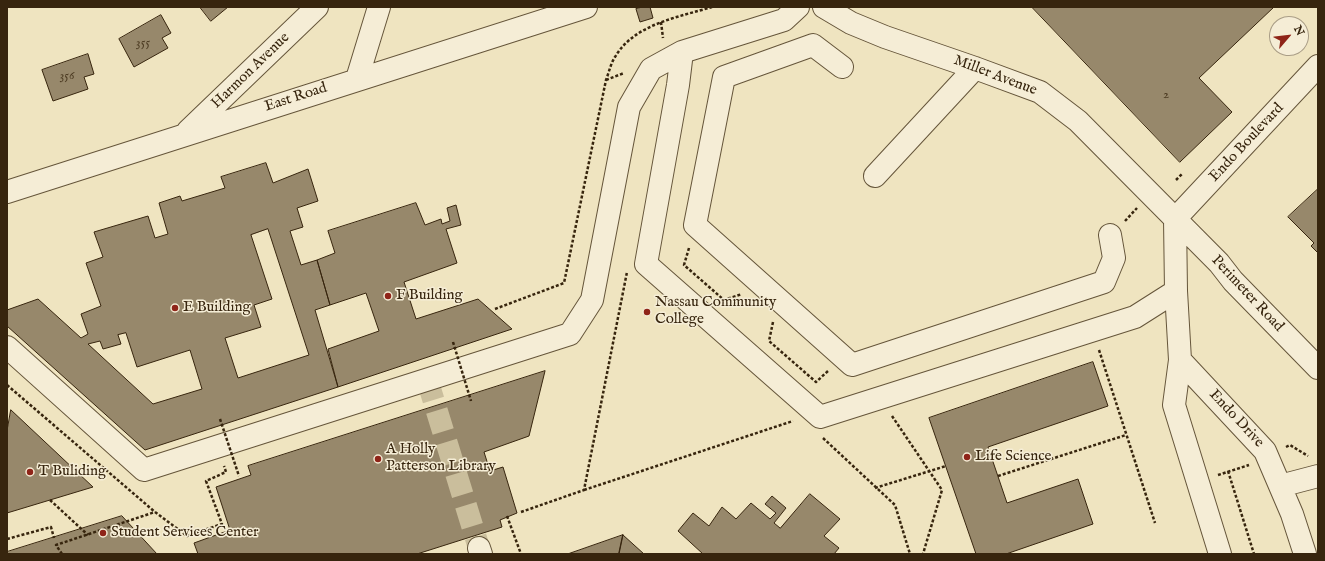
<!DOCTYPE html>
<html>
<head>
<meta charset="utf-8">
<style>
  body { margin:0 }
  #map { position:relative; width:1325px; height:561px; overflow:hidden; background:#efe4c0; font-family:"IM FELL English",serif }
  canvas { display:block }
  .frame { position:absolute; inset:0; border:8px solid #37250e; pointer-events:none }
  .north { position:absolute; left:1269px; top:16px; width:40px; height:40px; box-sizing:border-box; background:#f5edd6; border:1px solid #a99d86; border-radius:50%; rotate:62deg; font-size:11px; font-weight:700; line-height:16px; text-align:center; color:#37250e }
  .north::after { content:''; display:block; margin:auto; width:14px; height:18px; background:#8f2418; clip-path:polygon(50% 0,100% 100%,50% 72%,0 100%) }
</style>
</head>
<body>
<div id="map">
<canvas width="1325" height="561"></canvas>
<div class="frame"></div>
<div class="north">N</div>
</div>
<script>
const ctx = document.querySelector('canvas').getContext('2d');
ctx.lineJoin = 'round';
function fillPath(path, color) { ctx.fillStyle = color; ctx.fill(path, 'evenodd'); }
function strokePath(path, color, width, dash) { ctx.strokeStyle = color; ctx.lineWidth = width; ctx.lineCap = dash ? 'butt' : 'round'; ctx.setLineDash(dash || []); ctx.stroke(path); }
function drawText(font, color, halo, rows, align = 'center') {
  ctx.font = font + ' "IM FELL English",serif'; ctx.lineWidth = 3; ctx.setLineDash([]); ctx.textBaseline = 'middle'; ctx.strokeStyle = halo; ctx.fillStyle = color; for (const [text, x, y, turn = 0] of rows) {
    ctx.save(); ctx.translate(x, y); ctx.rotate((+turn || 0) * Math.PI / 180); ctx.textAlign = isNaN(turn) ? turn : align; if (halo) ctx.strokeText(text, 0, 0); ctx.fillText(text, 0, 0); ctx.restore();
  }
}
const building = new Path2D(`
  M200,7H228L211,21Z
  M643,7H650L653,18L640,22L636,9Z
  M1032,7H1274L1199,78L1232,112L1180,162Z
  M161,15L171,33L162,38L168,48L134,67L119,39Z
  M88,54L94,74L84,77L88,89L53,101L42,70Z
  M266,163L273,183L308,169L318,201L297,208L303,227L290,231L301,265L317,260L330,305L315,310L338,387L145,450L7,326V310L38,299L81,338L88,334L81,314L101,306L86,263L103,257L94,232L148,216L155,238L168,234L159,203L180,196L182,201L225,188L221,177ZM268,229L309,355L238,378L225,338L261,327L254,305L272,299L251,235ZM126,333L137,367L190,350L202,389L153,404L88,344L100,341L103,349L121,344L118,335Z
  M1318,189V253L1311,246L1314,243L1288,217Z
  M416,203L425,225L441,219L442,224L450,221L447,208L456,205L461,225L446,229L457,263L404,282L416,319L478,299L512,329L338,387L328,349L379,331L366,293L330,305L317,260L335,253L328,231Z
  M1093,362L1108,406L988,447L1007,503L1078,479L1093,524L1006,554H976L929,418Z
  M545,371L529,436L484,452L490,471L503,467L517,513L500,520L502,527L417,554H198L194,543L230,530L216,487L251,475L248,466Z
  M11,410L93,487L7,513V431Z
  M810,494L840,519L824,536L839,548L834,554H703L678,531L693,513L709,526L722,507L736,519L751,503L770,519L776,513L765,504L772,496L786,508L774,523L780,528Z
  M122,516L157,554H7V552Z
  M623,535L644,554H619Z
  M623,535L619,554H568Z`);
const minorTunnel = new Path2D(`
  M427,379L479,548`);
const path = new Path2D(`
  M661,22L663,38
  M606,80L624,73
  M1176,180L1182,174
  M1125,221L1137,208
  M689,248L684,265L724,300L742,294
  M495,309L564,283L606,80C609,72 611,63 615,57C634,24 679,17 712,7
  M773,322L769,341L816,382L828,371
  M1099,350L1155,523
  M7,385L155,512L187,536L222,524L206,481L226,472L224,466
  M892,416L942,490L923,554
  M823,438L895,505L910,554
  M1286,447L1290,445L1308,456
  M1228,471L1254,554
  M1218,475L1249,465
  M998,476L1126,435
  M875,488L946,466
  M584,490L793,421
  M50,500L88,535
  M521,512L584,490L627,272
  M507,516L521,554
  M7,539L51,527L54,538
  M62,554L56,545L155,512`);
const minor = new Path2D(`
  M824,7L851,23L885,37L975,68L1040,92L1078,121L1219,263L1233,281L1318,368
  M682,52L678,85L646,264L820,417L1135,317L1176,291
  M842,67L813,45L724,77L695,225L852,365L1104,282L1114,258L1110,235
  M357,79L379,7
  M188,131L317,7
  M875,176L975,68
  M7,192L586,7
  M1175,219L1176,291L1180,360L1174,405L1220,554
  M1175,219L1318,66
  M7,347L144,470L570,334L592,300L629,107L651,69L682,52L784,20L798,7
  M1180,360L1265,451L1292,514L1305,554
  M1280,486L1318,476
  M479,548L481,554`);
const pathBridge = new Path2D(`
  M453,342L471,401
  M220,419L239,476`);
const markers = [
  [388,296,4,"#8f2418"],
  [175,308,4,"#8f2418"],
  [647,312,4,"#8f2418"],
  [967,457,4,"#8f2418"],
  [378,459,4,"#8f2418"],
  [30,472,4,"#8f2418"],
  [103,533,4,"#8f2418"]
];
const numberNames = [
  ["355",143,43],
  ["356",67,76],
  ["2",1166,95]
];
const streetNames = [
  ["Harmon Avenue",251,71,-44],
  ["Miller Avenue",995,76,21],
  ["East Road",296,98,-18],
  ["Endo Boulevard",1247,143,-47],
  ["Perimeter Road",1247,294,47],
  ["Endo Drive",1236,419,47]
];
const poiNames = [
  ["F Building",396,296],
  ["Nassau Community",655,303],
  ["College",655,320],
  ["E Building",183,308],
  ["A Holly",386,450],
  ["Patterson Library",386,467],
  ["Life Science",975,457],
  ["T Buliding",38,472],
  ["Student Services Center",111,533]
];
fillPath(building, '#97886b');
strokePath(building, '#37250e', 1);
strokePath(minorTunnel, '#cabe9c', 22, [22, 11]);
strokePath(minor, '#65553a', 24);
strokePath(path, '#37250e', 2.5, [3, 2]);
strokePath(minor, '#f5edd6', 22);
strokePath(pathBridge, '#37250e', 2.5, [3, 2]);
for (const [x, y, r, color] of markers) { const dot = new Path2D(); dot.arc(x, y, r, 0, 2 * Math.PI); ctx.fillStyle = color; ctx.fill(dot); strokePath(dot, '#f5edd6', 1.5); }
drawText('13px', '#4f3e25', null, numberNames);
drawText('15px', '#37250e', '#f5edd6', streetNames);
drawText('15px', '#37250e', '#f5edd6', poiNames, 'left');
</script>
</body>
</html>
